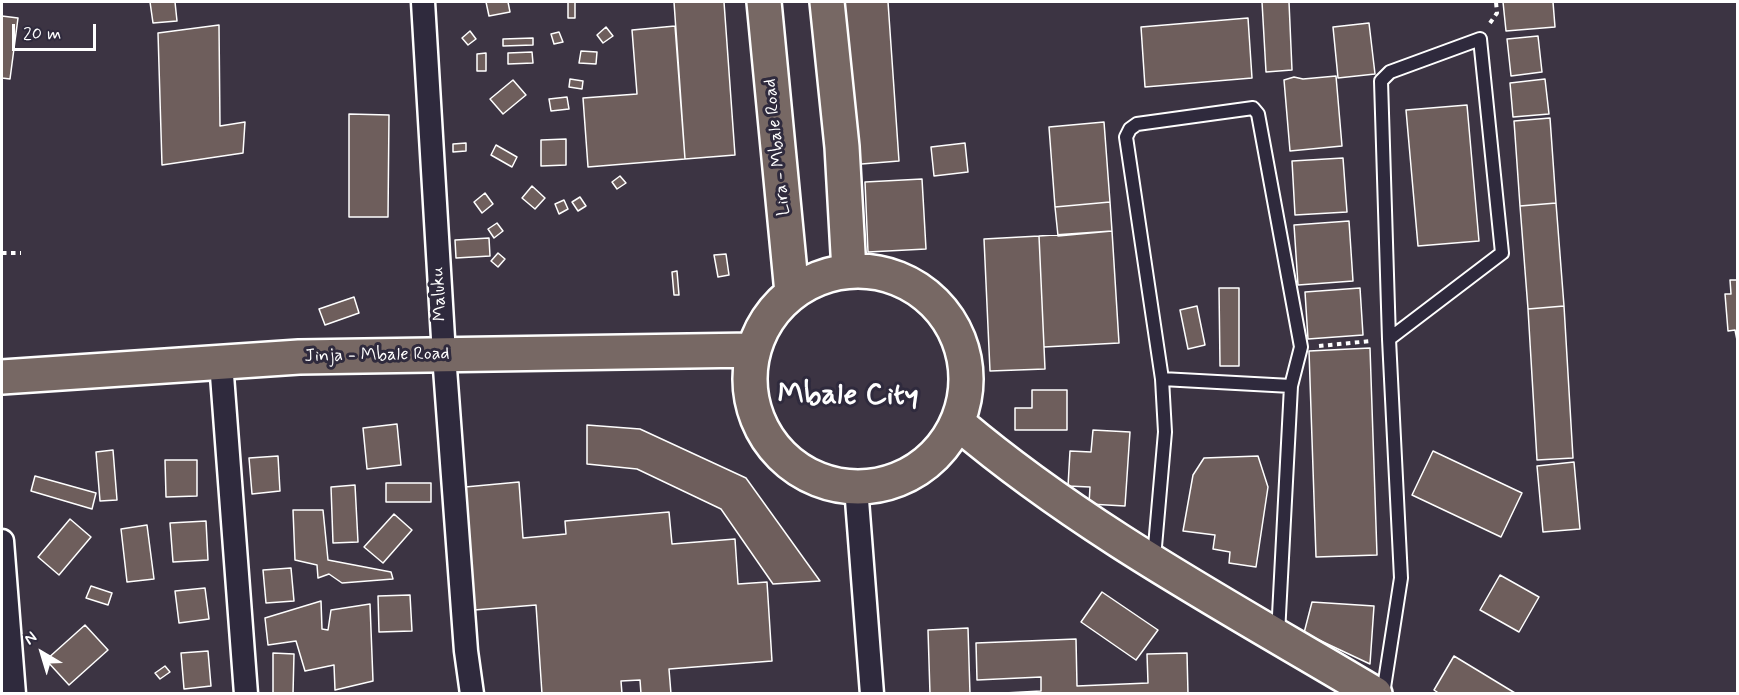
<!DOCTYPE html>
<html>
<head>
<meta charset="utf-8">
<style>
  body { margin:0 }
  #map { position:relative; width:1739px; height:695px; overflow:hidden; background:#3c3443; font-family:Mynerve,sans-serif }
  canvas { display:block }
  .frame { position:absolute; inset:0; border:3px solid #fff; pointer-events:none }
  .north { position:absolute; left:12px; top:623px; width:60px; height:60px; -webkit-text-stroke:4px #2f2a3d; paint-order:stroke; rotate:322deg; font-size:16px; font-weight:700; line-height:24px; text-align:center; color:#fff }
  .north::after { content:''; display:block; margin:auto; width:21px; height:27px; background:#fff; clip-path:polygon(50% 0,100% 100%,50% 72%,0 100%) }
  .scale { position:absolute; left:12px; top:24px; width:84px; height:27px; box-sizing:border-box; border:3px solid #fff; border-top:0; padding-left:8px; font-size:18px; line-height:21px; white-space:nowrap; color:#fff; -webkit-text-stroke:4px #2f2a3d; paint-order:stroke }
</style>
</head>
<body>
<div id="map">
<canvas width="1739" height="695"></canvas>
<div class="frame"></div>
<div class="north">N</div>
<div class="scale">20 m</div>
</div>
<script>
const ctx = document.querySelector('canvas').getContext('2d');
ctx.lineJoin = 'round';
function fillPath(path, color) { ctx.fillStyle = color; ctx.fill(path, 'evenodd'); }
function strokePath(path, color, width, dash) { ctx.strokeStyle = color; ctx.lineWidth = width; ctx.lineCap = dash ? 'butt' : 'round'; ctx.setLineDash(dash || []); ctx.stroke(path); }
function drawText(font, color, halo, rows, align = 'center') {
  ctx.font = font + ' Mynerve,sans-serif'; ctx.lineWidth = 6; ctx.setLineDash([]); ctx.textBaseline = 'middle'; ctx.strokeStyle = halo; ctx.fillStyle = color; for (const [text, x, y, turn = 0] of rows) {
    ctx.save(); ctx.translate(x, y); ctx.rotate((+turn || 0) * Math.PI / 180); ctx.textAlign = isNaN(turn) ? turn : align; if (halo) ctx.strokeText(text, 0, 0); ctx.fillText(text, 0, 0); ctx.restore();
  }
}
const building = new Path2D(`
  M150,2H175L177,21L153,23Z
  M486,2H508L510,12L489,16Z
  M568,2H575V18H568Z
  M674,2H724L735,155L685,159Z
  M838,2H888L899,161L849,165Z
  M1262,2H1289L1292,70L1266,72Z
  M1503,2H1553L1555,27L1506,31Z
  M2,16L18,18L10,79L2,78Z
  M1248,18L1252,78L1145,87L1141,27Z
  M1369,23L1375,74L1338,78L1333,27Z
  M219,25L220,126L245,122L243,153L162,165L158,33Z
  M675,26L685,159L588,167L583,98L637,94L632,30Z
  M606,27L613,36L603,43L597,35Z
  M470,31L476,39L468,45L462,38Z
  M559,32L563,42L554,44L551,34Z
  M1538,36L1542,72L1511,76L1507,39Z
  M533,38V45L503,46V39Z
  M581,51L597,52L596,64L579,63Z
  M532,52L533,63L508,64V53Z
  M486,53V71H477V54Z
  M1336,76L1342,146L1290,151L1284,80L1294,77L1303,79Z
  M570,79L583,81L582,89L569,87Z
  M1545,79L1549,114L1513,117L1510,83Z
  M513,80L526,95L503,114L490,99Z
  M567,97L569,109L551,111L549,99Z
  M1467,105L1479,241L1418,246L1406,110Z
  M349,114L389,115L388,217H349Z
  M1550,118L1556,203L1520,206L1514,121Z
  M1104,122L1110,202L1055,207L1049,127Z
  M566,139V165L541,166V140Z
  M466,143V151L453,152V144Z
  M965,143L968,172L934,176L931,147Z
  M496,145L517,157L512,167L491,155Z
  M1343,158L1347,212L1295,215L1292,161Z
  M620,176L626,183L617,189L612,182Z
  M922,179L926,249L868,252L865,182Z
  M532,186L545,198L535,209L522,198Z
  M485,193L493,204L482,213L474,202Z
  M580,197L586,206L578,211L572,202Z
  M564,200L568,209L559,214L555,204Z
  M1110,202L1112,231L1058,236L1055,207Z
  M1556,203L1564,306L1528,309L1520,206Z
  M1349,221L1353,281L1298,285L1294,225Z
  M497,223L503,231L494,238L488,229Z
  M1112,231L1119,343L1044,347L1039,236Z
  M1039,236L1045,369L990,371L984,239Z
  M489,238L490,256L456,258L455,240Z
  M498,253L505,259L498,267L491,261Z
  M726,254L729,275L718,277L714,255Z
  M677,271L679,295H674L672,272Z
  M1730,280H1738V345L1735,330L1728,331L1725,294H1731Z
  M1219,288H1239V366H1220Z
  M1360,288L1363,335L1308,339L1305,292Z
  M354,297L359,313L325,325L319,309Z
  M1197,306L1205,345L1188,349L1180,310Z
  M1564,306L1573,458L1537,460L1528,309Z
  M1370,348L1377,555L1316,557L1309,351Z
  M1032,390H1067V430H1015V408H1032Z
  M397,424L401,465L367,469L363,428Z
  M587,425L640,429L746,478L820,581L773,584L721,509L637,469L587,464Z
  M1093,430L1130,432L1125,506L1089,504L1090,487L1068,486L1070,451L1091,452Z
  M113,450L117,500L100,501L96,452Z
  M1433,451L1522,493L1501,537L1412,495Z
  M278,456L280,491L252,494L249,458Z
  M1258,456L1268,487L1256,567L1229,563L1230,552L1213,549L1215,535L1183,531L1193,475L1204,458Z
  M165,460H197V496L166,497Z
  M1574,462L1580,529L1543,532L1537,466Z
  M35,476L96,493L92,509L31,491Z
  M519,482L523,538L566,534L565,521L669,512L672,544L735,539L738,584L767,582L772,661L669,669L671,694H641L640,680L621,681L622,694H542L536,605L474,610L465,487Z
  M386,483H431V502H386Z
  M355,485L358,542L333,543L331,487Z
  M293,510H323L328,560L391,572L393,579L342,583L329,574L318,578L317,565L295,560Z
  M394,514L412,530L383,563L364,547Z
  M70,519L91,537L59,575L38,557Z
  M206,521L208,560L173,562L170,523Z
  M147,525L154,579L127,582L121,529Z
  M291,568L294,601L266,603L263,570Z
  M1500,575L1539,597L1519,632L1480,610Z
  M91,586L112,593L108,605L86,598Z
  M205,588L209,619L179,623L175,591Z
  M1102,592L1158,630L1136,660L1081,622Z
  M410,595L412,631L379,632L378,596Z
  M321,601L322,629L328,630L331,610L370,604L373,681L335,690L334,665L305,671L296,641L268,645L265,618Z
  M1312,602L1374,606L1370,664L1304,633Z
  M85,625L108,650L69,685L46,660Z
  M968,628L970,694H930L928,630Z
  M1076,639L1077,686L1148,683L1147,654L1187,653L1188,694H986L1041,691V677L977,680L976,643Z
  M208,651L211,686L184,689L181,653Z
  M273,653L294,654L293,694H273Z
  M1454,656L1515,693L1440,694L1434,690Z
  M165,666L170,672L160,679L155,673Z`);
const path = new Path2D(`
  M1490,23L1497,13L1496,2
  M2,253H21
  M1319,346L1371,341`);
const service = new Path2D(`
  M1162,379L1291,386
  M1154,558L1165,432L1162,379L1126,137L1130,129L1137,124L1253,108L1258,114L1301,347L1291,386L1278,634
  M1383,694L1401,578L1389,339L1381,81L1390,72L1480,39L1502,253L1389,339`);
const minor = new Path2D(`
  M423,2L444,355L466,651L472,694
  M221,362L246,694
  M856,487L872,694
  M2,541L14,694`);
const primary = new Path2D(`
  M764,2L792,293
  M827,2L842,147L849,271
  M750 379a108 108 0 1 1 216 0a108 108 0 1 1-216 0Z
  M2,377L299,357L753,350
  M958,423C1084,530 1233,609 1375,694`);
const streetNames = [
  ["Lira - Mbale Road",778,147,-96],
  ["Maluku",440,294,-93],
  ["Jinja - Mbale Road",377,356,-1]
];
const townNames = [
  ["Mbale City",848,397]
];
fillPath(building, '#6e5e5c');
strokePath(building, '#fff', 1.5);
strokePath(service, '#fff', 16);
strokePath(minor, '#fff', 27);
strokePath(primary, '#fff', 38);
strokePath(path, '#fff', 4, [4.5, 4.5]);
strokePath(service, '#2f2a3d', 12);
strokePath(minor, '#2f2a3d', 22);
strokePath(primary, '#776864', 33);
drawText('18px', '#fff', '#2f2a3d', streetNames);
drawText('bold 30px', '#fff', '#2f2a3d', townNames);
</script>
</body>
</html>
